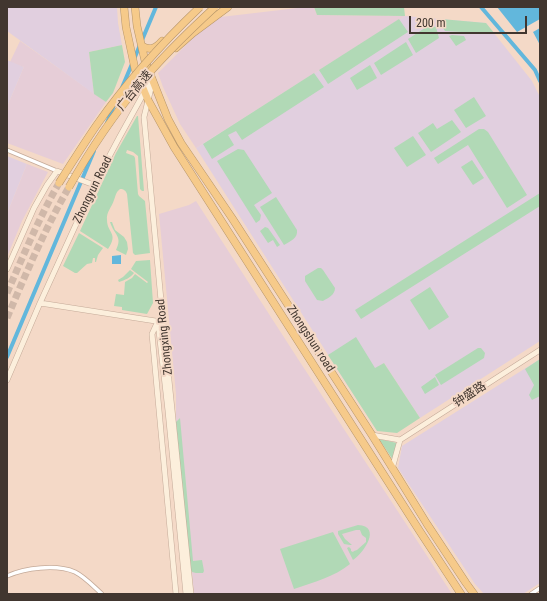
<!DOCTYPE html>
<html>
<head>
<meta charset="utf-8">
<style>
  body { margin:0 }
  #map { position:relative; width:547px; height:601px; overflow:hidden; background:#f4d9c7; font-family:"Roboto Condensed",sans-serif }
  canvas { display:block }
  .frame { position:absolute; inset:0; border:8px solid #41362f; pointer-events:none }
  .scale { position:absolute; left:409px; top:16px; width:118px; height:18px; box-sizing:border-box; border:2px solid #41362f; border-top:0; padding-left:5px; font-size:12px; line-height:14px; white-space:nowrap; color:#41362f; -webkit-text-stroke:3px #f4d9c7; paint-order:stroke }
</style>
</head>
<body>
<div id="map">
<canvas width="547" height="601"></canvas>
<div class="frame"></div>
<div class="scale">200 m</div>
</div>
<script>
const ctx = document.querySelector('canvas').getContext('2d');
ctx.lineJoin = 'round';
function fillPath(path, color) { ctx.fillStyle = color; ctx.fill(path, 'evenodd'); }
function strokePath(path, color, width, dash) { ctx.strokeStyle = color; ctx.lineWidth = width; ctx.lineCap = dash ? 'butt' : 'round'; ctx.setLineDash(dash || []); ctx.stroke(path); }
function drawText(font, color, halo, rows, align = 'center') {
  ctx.font = font + ' "Roboto Condensed","Noto Sans SC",sans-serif'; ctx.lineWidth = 4; ctx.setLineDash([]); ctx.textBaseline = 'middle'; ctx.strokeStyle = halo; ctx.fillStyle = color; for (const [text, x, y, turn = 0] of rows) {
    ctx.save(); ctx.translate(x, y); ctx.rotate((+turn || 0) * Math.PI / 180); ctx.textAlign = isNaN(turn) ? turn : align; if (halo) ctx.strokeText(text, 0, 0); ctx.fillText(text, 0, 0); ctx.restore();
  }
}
const commercial = new Path2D(`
  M306,7H314L317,15L405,16L196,148L180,124L163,87L158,73L197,34L221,17Z
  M20,41L106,102L63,164L7,143V107L24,67L10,62Z
  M27,164L48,172L22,221L7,257V214Z
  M196,201L298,359L452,594H194L192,572L190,568L176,422V394L159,214L189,205Z`);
const industrial = new Path2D(`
  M7,7H117L118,23L122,45L89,52L94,94L7,31Z
  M405,16L486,23L532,81L540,97V341L420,418L384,363L348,386L196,148Z
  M7,60L24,67L7,107Z
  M7,156L27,164L7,214Z
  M540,359V583L523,594H484L475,584L398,468L402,446Z`);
const green = new Path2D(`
  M314,7H404L405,16L317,15Z
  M399,19L408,32L328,84L319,70Z
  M441,19L486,23L495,34L445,31L441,25Z
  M428,26L436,27L439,38L416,53L408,39Z
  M452,35L464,36L466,40L456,46L449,36Z
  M406,42L413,55L381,75L374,63Z
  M122,45L125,62L113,93L106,102L94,94L89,52Z
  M370,65L377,78L357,90L350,78Z
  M314,73L324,87L242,140L236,131L228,135L234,145L212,159L203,144Z
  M474,97L486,116L466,128L454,110Z
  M137,116H138L144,191H142L140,189L138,156L133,152L127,150L126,153L134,156L135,158L138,194L139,196L145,201L150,253L135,255L133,253L127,194C126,191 124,189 120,189C116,192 116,195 114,200C112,207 106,212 107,220C107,233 119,233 108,249L80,231L116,153Z
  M452,120L461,132L431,152L418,133L433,123L437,129Z
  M479,129H484L488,132L527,195L507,208L468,145L438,164L434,158Z
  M413,136L426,155L407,167L394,148Z
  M238,149L244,150L272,193L254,205L261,215L260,220L256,223L217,161Z
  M472,160L484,178L473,185L461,167Z
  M540,193V206L361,319L355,310Z
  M276,197L297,230C298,238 291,241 284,245L260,207Z
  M110,222H112L115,230L124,237L127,242L128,249L126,255L116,250C123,236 114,235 110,222Z
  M265,227L268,228L280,245L277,247L273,240L268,243L260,231Z
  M79,233L103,248L98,255L96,262H95V258H93L92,263L87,264L77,273H75L63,266Z
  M150,260L153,303L147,314L122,310V307L114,306L116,294L124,295L125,282L132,278L135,274L147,283L148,282L131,269L136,261Z
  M318,268H321L323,270L335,288C335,295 328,298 323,301L317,300L305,281V276Z
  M130,270L134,273C130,278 125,280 119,282L118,280L123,277Z
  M430,287L449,317L429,330L410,300Z
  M356,337L375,368L384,363L420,418L397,433L377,431L328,355Z
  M478,348H481L485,353L484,358L441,385L435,375Z
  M540,359V396L532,400L529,395L534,385L525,369Z
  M435,377L439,385L425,394L421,387Z
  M180,418L193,561L202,560L204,571L203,573H196L192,572L190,568L176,422Z
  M379,439L397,443L393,460Z
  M358,525C382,526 364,553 353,560L347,548L349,547L351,549V551L353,552L354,551L357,550L366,542V538L362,535L360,530H356L342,534L345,539L352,545H350L344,544L338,534V531Z
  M333,532L350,564C334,577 314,582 294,589L280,549Z`);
const water = new Path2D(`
  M497,7H540V19L517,32Z
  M540,28V45L533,32Z
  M121,255V264H112V256Z`);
const canal = new Path2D(`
  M481,7L535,70L540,81
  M121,90L156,7
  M107,123L114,105
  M7,357L94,151`);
const highwayTunnel = new Path2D(`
  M7,293C23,256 39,218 59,183
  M7,318C26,273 45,229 69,187`);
const street = new Path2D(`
  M7,150L57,171
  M7,576C25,568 56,564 75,572C85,577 93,586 102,594
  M531,594L540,588`);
const secondary = new Path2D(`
  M153,80L144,117L163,322L191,594
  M7,269L34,208L47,185L57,171L94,185
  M40,303L162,322
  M158,321L152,334L176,594
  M158,322L168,411L186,594
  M7,380L40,303L94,185L119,138L145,91L151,82
  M372,435L400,440
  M400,440L540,350
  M392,469L400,440`);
const highway = new Path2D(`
  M124,7L126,27L135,69L148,100L174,147L419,530L461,594
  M135,7L137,26L145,61L168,119L181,143L232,218L372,435L427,524L466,583L474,594
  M142,46C150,51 156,48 162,41
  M176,48L193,33L228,7`);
const highwayBridge = new Path2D(`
  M59,183C71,164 83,145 96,126C126,83 162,43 200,7
  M69,187C89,152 112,117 138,86C161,58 188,32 215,7`);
const streetNames = [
  ["广台高速",135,91,-51],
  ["Zhongyun Road",93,190,-64],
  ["Zhongxing Road",165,337,-96],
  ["Zhongshun road",310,339,57],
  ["钟盛路",470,395,-33]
];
fillPath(commercial, '#e6cdd7');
fillPath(industrial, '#e1cfdf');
fillPath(green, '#b1d9b6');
fillPath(water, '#62b7dc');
strokePath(canal, '#62b7dc', 4);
strokePath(highwayTunnel, '#d0b8a9', 7, [7, 3.5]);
strokePath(street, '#c4aa99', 5);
strokePath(secondary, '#c4aa99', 6);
strokePath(highway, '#b7966a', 8);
strokePath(street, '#fff', 3.5);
strokePath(secondary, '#fcefdc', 5);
strokePath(highway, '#f6ca8a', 7);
strokePath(highwayBridge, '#b7966a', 8, []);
strokePath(highwayBridge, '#f6ca8a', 7);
drawText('12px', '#41362f', '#f4d9c7', streetNames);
</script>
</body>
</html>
